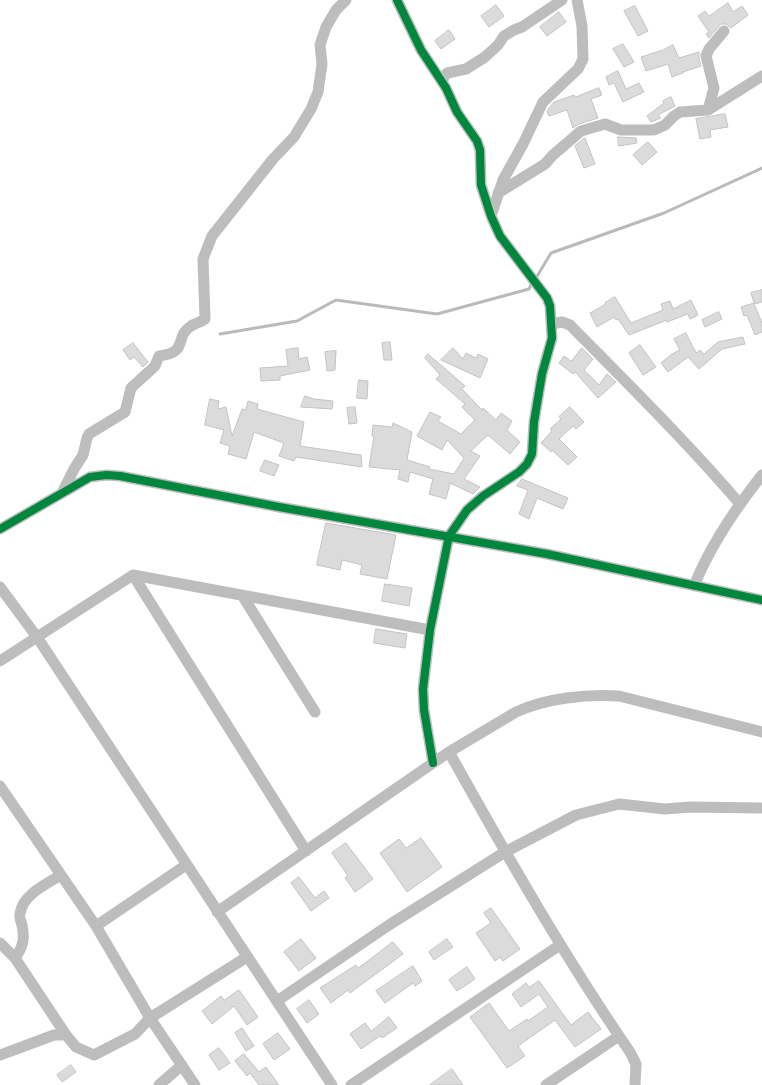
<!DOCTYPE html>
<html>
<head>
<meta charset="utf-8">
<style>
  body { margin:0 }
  canvas { display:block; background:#fff }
</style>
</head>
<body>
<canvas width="762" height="1085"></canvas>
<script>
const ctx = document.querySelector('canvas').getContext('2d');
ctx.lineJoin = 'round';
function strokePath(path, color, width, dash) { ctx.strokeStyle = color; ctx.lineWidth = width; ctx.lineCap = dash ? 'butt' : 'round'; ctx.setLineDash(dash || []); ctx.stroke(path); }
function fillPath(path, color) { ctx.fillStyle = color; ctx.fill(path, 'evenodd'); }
const stream = new Path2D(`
  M536,278L551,253L664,213L762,168
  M220,334L297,321L336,300L437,314L529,289L532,283`);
const building = new Path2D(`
  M728,3L733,12L742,6L748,15L731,28L726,24H721L709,38L706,34L709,32L698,16L705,11L709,16Z
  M496,5L504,16L489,27L481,16Z
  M635,6L648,31L638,36L624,11Z
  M559,12L566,22L547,36L540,27Z
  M449,30L455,39L441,49L435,41Z
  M623,44L634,62L624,67L613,49Z
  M673,45L679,58L699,52V58L701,66L683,72V73L672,77L668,64L646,71L641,57L663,50Z
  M618,71L626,89L639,83L644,92L623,102L614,83L609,85L606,77Z
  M599,88L602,95L591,99L598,118L579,124L573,128L567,110L549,116L547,111L554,102L574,95L575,97Z
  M671,97L675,106L658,115L661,118L651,122L647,116L664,103L663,101Z
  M725,114L728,127L710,130L711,137L700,139L696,119Z
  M618,137L636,138L637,143L619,146Z
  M585,138L595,164L584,168L575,146Z
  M648,142L657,152L642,165L633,155Z
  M762,290V302L754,304L762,323V332L755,335L747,315L744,316L741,307L754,303L751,293Z
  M615,297L631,323L663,310L661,304L670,301L673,309L691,300L698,315L690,319L688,314L667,322V320L629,335L618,319L616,320L614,317L597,327L590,313L606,304L605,303Z
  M719,312L722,319L705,327L702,320Z
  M686,333L696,353L700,350L704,354L718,342L743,337L745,344L722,349L699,369L688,357L668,372L661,363L672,354L680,350L674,339Z
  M390,342L392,360H384L382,343Z
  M133,343L148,362L143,367L134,357L130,360L123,350Z
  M640,345L656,367L643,375L629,353Z
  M298,348L299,359L307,357L310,370L280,376V380L261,381L260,368L288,366L286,350Z
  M453,348L463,359L466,353L476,358L478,354L488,359L480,378L441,360Z
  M582,348L593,359L584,370L599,385L607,374L616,382L598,398L575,372L573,374L559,363L564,356L571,361Z
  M336,351L335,370L327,371L325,352Z
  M428,354L465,386L462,389L482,410L483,408L496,420L501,413L512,421L507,430L520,442L510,454L488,435L471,451L480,456L464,479L480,487L473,494L450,483L446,499L429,494L433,479L410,472L408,482L398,479L400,470L369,467L374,436H372L373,425L392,427L393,423L412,432L407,460L430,467L429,469L454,474L464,458L447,440L442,450L417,436L430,412L441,417L438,421L461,434L475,420L462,407L465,404L436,379L440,375L425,358Z
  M359,380L368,381L367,399L357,398Z
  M305,396L314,399L333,401L332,409L301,407Z
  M210,399L219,401L218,409L226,407L232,436L242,409L246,410L248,401L258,404L257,409L304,422L300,446L361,455L362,467L296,457L294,461L279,456L284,443L254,432L246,459L228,454L230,446L220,443L224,430L205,425Z
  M355,407L357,423L349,424L347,408Z
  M570,407L584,422L576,429L573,426L559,439L577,457L568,465L552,450L551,452L541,443L552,431L550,429L561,419L559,417Z
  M265,460L279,465L274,476L260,471Z
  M522,479L568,498L563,509L537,498L529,519L519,514L528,490L517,486Z
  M326,523L396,535L387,579L360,574L362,565L342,560L340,570L317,565Z
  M385,584L412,588L409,606L382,601Z
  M376,629L407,634L405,648L374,643Z
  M421,838L442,867L407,892L380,853L399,839L406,848Z
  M346,843L373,879L355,892L345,878L348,876L332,853Z
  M299,877L315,898L324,891L329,898L311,911L291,883Z
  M491,908L520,949L503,961L500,957L495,961L476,933L491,923L484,913Z
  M301,939L316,958L299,971L284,952Z
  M447,939L453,947L434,960L429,952Z
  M393,942L403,954L350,993L348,990L331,1003L320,988L356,965L358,968Z
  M413,966L422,981L415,986L413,983L385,1003L376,991Z
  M467,967L475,979L457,991L449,980Z
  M539,981L571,1025L588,1012L601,1029L575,1047L555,1020L518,1046L525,1056L507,1068L470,1017L489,1003L509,1031L527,1019L528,1021L548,1007L539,994L521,1007L512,994L526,983L529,987Z
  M239,990L258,1017L247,1025L234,1006L212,1024L202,1011L221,996L224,1000Z
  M309,1000L319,1014L307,1023L297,1009Z
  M389,1017L397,1028L382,1038L380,1036L361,1049L350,1034L365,1023L371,1031Z
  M242,1028L254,1046L246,1051L235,1033Z
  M278,1033L290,1049L274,1060L263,1044Z
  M219,1048L230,1063L219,1070L209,1055Z
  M244,1054L259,1072L266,1067L279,1085H259L250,1073L247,1076L235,1061Z
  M71,1065L76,1072L62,1082L57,1075Z
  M452,1069L463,1085H430Z`);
const minor = new Path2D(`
  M397,0L421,50L446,88L457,112L477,141L480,150L481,185L491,216L500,236L547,298L550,306L552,338L542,374L534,422L532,454L527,464L519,472L483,496L467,510L449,536L430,630L423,689L424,710L433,763
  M442,82L444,77L447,73L466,69L485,57L498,45L504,36L514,30L522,27L562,0
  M708,110L714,88L706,56L709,49L724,31
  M498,193L545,164L553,155L581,131L605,124L621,130H654L665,125L674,116L680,112L708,110L762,76
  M491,216L503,180L523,144L543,102L578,69L583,59L582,26L577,0
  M552,324L562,322L570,325C628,384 687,442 740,504
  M63,491L74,469L83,455L87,438L89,434L125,412L131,388L155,366L159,356C190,352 173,338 191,326C195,323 200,323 205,319L203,259L212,236L273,159L294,137L311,109L318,92L322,64L320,45L326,27L336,10L346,0
  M0,529L90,477L106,475L120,476L279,507L547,554L762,600
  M133,575L306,851
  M694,586C710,546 735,509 762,475
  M0,587L37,637L332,1085
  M242,595L315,712
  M0,661L133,575L430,630
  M449,752C506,854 564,956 630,1052L636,1064L635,1085
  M0,786L96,926L150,1018L195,1085
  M217,912L449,752L516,712C547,698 586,694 619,696L762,732
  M96,926L186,865
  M0,943L15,958L66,1035
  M15,958C23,947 25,939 22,925C21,922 19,917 20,914C22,895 46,884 61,875
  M277,1001L389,925L505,852L576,815L619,804L665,809L690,807L762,808
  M0,1055L54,1035H66L76,1047L94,1055L135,1034L150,1018L247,957
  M159,1085L182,1065
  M351,1085L560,945
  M546,1085L619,1036`);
const cycleway = new Path2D(`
  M397,0L421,50L446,88L457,112L477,141L480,150L481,185L491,216L500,236L547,298L550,306L552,338L542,374L534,422L532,454L527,464L519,472L483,496L467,510L449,536L430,630L423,689L424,710L433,763
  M0,529L90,477L106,475L120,476L279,507L547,554L762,600`);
strokePath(stream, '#bababa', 3);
fillPath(building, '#dbdbdb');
strokePath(building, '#c3c3c3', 1);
strokePath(minor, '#bdbdbd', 11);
strokePath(cycleway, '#00873e', 8);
</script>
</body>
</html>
